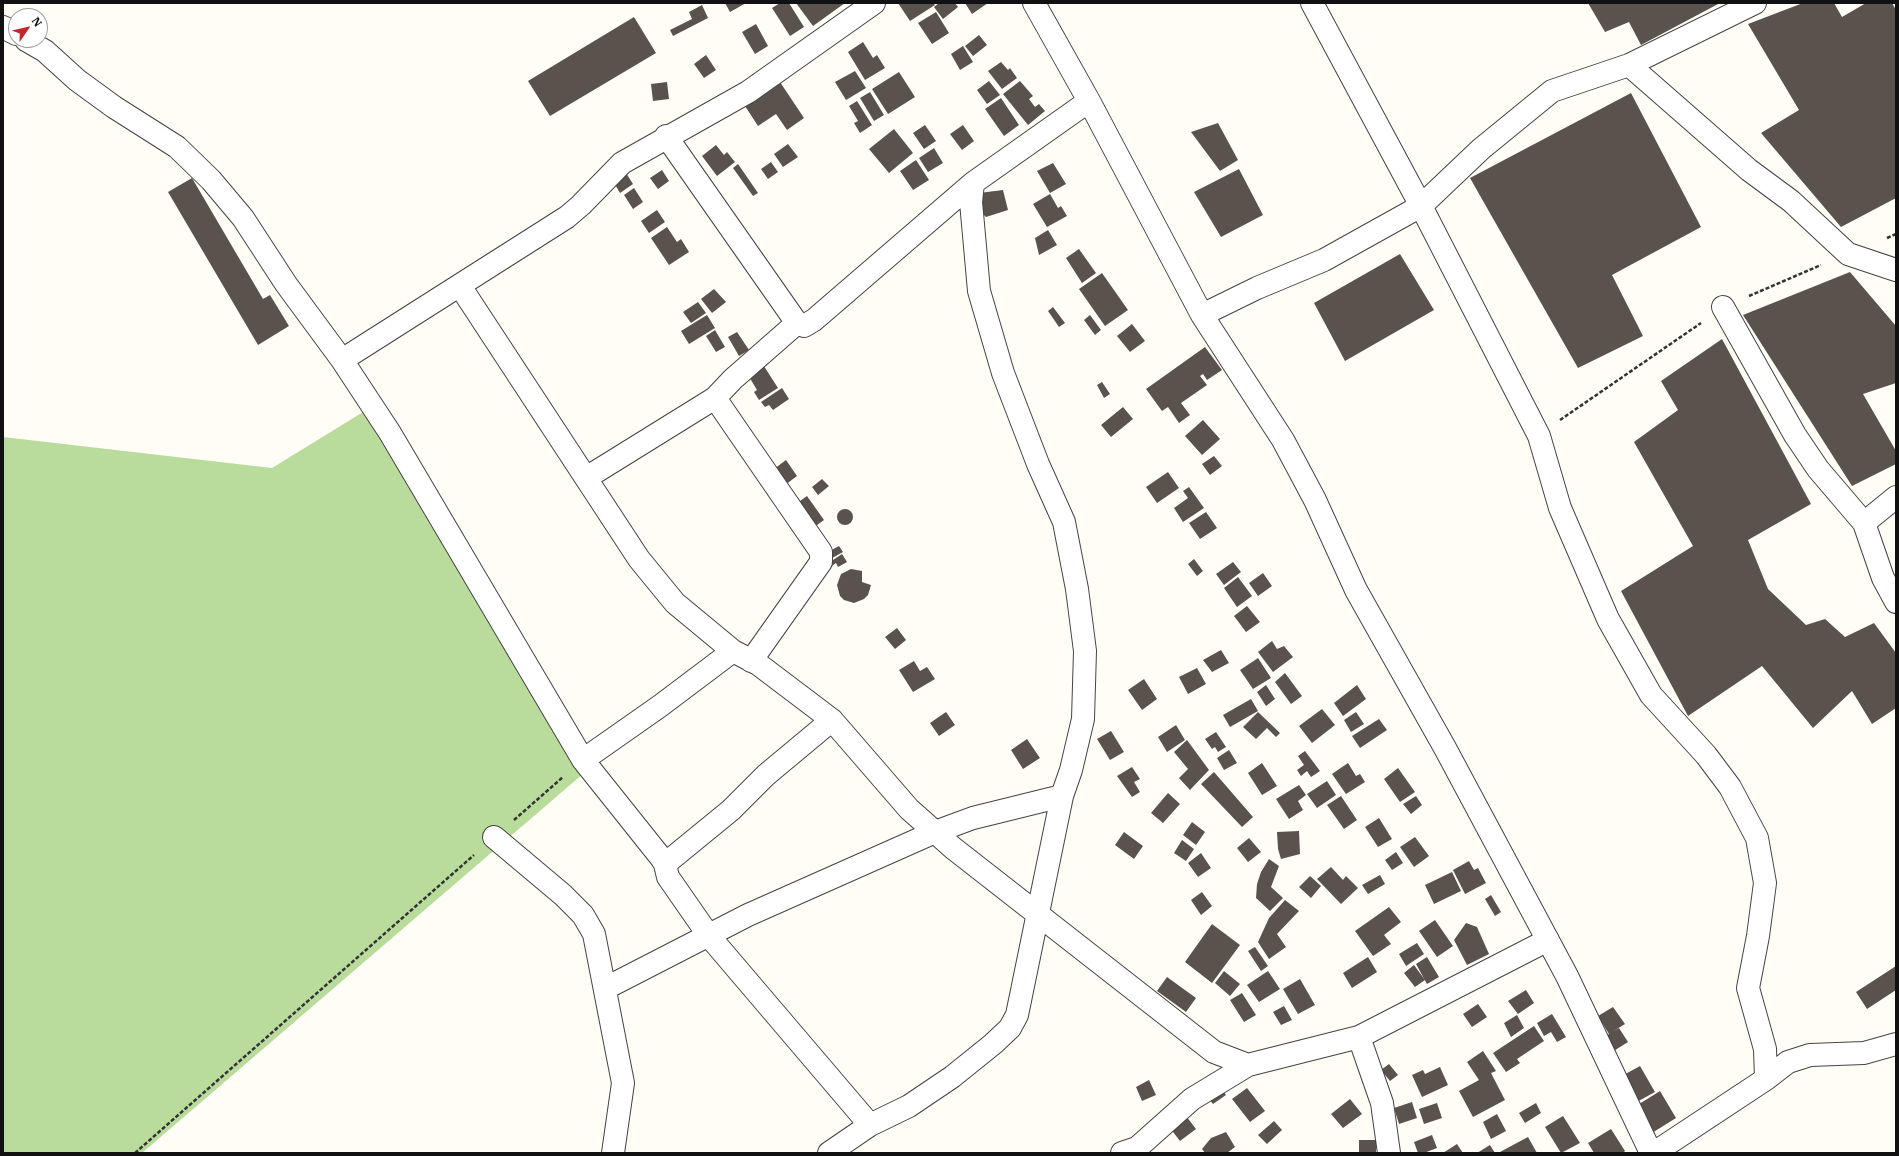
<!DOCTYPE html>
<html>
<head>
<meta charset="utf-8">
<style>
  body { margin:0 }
  #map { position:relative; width:1899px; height:1156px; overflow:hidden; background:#fffdf5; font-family:"IBM Plex Serif",serif }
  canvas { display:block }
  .frame { position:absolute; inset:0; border:4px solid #111; pointer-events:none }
  .north { position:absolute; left:8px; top:8px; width:40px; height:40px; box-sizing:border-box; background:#fff; border:1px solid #a0a0a0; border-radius:50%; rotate:56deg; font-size:11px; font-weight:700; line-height:16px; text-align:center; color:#111 }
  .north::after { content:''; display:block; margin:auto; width:14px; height:18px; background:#c4262e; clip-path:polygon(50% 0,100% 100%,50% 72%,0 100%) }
</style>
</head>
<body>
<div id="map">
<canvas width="1899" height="1156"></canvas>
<div class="frame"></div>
<div class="north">N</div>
</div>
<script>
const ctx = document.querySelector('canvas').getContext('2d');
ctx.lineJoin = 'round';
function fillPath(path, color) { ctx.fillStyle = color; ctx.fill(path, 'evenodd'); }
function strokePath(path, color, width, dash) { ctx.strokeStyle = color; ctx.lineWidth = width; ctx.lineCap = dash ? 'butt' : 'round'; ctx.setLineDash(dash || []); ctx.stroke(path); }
const forest = new Path2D(`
  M368,409L584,773L142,1153H3V437L272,468Z`);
const building = new Path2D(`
  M725,3H746L730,12Z
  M780,3H789L804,27L790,36L772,8Z
  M796,3H845L813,26Z
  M898,3H933L935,5L910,21Z
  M939,3H955L958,7L943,19L934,7Z
  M965,3H988L972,14Z
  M1588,3H1720L1641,45L1629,22L1605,32Z
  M1803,3H1834L1842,17L1866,3H1892L1896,10V198L1841,227L1761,133L1799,110L1748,24Z
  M702,5L708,18L673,36L670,30L692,19L689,12Z
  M936,12L949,33L932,44L918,23Z
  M634,17L656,53L550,116L528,81Z
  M756,24L768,46L755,54L742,32Z
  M979,35L987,45L973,56L965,46Z
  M863,42L873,58L877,55L885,68L865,80L848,52Z
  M963,46L973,62L960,70L951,54Z
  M706,55L716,70L704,78L694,64Z
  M1001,62L1008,70L1010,68L1017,78L1002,89L988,71Z
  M855,71L866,88L846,100L835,82Z
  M899,72L915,97L888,114L872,89Z
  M989,81L1000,95L987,104L977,90Z
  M1020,81L1033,96L1029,99L1035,107L1039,104L1045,111L1028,125L1003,94Z
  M667,82L669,99L653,101L651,84Z
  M780,82L804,118L787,130L776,114L758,126L745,106Z
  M870,92L884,115L874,121L860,98Z
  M1631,93L1701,227L1612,275L1643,336L1578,368L1470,178Z
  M1001,98L1019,125L1004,136L985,109Z
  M857,101L872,125L860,133L854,123L858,121L849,106Z
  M1218,123L1238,160L1220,171L1191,132Z
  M925,125L936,141L924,149L913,133Z
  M963,125L974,141L962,150L950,134Z
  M894,129L913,153L889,173L869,149Z
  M788,144L798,157L783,167L774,154Z
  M716,145L724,155L727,152L735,162L717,176L702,156Z
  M934,148L943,163L928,172L919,158Z
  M916,160L929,180L913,190L900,171Z
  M771,162L778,172L768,179L761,169Z
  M1053,163L1066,184L1050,193L1037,171Z
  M738,164L758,193L753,196L733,168Z
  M1239,169L1263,215L1221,237L1194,192Z
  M662,170L669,181L658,189L650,178Z
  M626,173L633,184L620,193L613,181Z
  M192,178L263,299L270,295L289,326L258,345L168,192Z
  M634,188L643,202L633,209L624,195Z
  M1003,190L1008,210L986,217L975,206L979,193Z
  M1050,194L1058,208L1061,206L1067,216L1047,227L1033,204Z
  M657,210L665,222L649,233L641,221Z
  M667,227L677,242L681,239L689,252L669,265L651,238Z
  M1048,230L1057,245L1039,255L1035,238Z
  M1079,249L1096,273L1082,283L1066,258Z
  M1400,254L1434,310L1345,361L1314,303Z
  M1850,272L1896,326V383L1863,394L1896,451V464L1852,486L1743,315Z
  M1102,273L1128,310L1105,326L1079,289Z
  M714,289L726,302L712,313L701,299Z
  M698,302L706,313L691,323L683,312Z
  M1053,307L1065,323L1059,327L1048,311Z
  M707,315L715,328L689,344L681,331Z
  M1090,315L1101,330L1095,335L1084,320Z
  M1132,324L1145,341L1130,352L1117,336Z
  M715,330L725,347L716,352L706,336Z
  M737,332L749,350L739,356L728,337Z
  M1722,339L1811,504L1748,540L1768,589L1806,625L1825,619L1845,637L1874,623L1896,653V708L1872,724L1852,691L1813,728L1762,666L1688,716L1621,591L1693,546L1634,442L1678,410L1661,381Z
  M1205,347L1222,370L1207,380L1203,374L1200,376L1207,385L1181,403L1190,415L1179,423L1168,407L1162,411L1146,389Z
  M760,360L778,388L759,400L754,392L757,390L745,370Z
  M1102,382L1110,394L1104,398L1097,385Z
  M782,388L789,399L773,410L769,405L765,407L761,402Z
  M1123,407L1133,419L1111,437L1101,425Z
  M1203,420L1220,439L1202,455L1185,436Z
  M1214,456L1222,466L1210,475L1202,464Z
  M786,460L797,476L781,488L770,472Z
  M1168,472L1179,488L1157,503L1146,487Z
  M822,479L829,486L818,495L812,487Z
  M1189,487L1204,508L1183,522L1174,508L1188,498L1183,491Z
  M807,496L824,520L810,530L793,506Z
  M837 517a8 8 0 1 1 16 0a8 8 0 1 1-16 0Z
  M1206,512L1217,528L1200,539L1189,523Z
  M839,546L843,552L825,562L822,555Z
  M842,554L847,562L838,567L836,563L829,568L827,564Z
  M1194,559L1203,571L1197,576L1188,564Z
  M1233,562L1241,572L1224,585L1216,574Z
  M851,569L862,571V582L871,585L868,595L864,599L854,603L844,600L840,596L837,585L841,574Z
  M1263,573L1272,586L1258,596L1249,583Z
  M1238,577L1252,596L1237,607L1224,588Z
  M1247,606L1260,622L1246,632L1234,616Z
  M897,628L906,640L895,649L885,637Z
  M1272,641L1277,649L1284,646L1293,657L1273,672L1258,652Z
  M1221,650L1229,663L1212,672L1203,660Z
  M1258,658L1271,678L1253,689L1240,670Z
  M914,661L920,671L927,667L935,679L913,692L899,670Z
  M1197,668L1206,684L1188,694L1179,677Z
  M1285,673L1302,696L1291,704L1275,682Z
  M1144,679L1157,699L1142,710L1128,690Z
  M1266,685L1275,699L1266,706L1257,692Z
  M1357,685L1366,699L1343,716L1334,703Z
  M1251,699L1258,711L1230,727L1223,715Z
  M1322,709L1335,725L1312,743L1299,726Z
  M946,712L955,725L939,736L930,723Z
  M1258,712L1280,733L1276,737L1267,728L1256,739L1243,727Z
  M1356,712L1364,724L1351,732L1344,720Z
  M1379,719L1387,730L1360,748L1352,736Z
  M1176,725L1185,740L1167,752L1158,737Z
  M1111,731L1124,752L1110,760L1097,739Z
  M1216,732L1226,747L1218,752L1215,747L1212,749L1205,739Z
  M1027,739L1040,758L1023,769L1011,750Z
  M1187,740L1209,770L1190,790L1179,778L1188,769L1174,752Z
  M1229,750L1237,763L1224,770L1217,758Z
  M1305,751L1320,771L1311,777L1307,771L1301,776L1297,770L1304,765L1298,756Z
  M1262,763L1277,786L1262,795L1248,773Z
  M1348,763L1356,776L1360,774L1365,782L1346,794L1332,774Z
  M1132,767L1140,779L1134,782L1140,792L1132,797L1117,776Z
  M1398,768L1415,792L1400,802L1384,779Z
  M1214,772L1253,817L1242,827L1201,784Z
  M1327,781L1336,795L1317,808L1307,794Z
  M1299,785L1306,795L1298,801L1303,810L1289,819L1276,799Z
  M1168,793L1180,804L1163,823L1151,813Z
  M1341,796L1357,820L1344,829L1327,805Z
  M1416,796L1422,805L1411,814L1403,804Z
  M1379,818L1392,839L1378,847L1365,827Z
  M1192,822L1205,832L1196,845L1183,835Z
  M1299,831L1300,854L1281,859L1278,849L1277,832Z
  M1124,832L1143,846L1134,859L1115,845Z
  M1415,837L1429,856L1414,867L1400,847Z
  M1249,838L1261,852L1248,862L1237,848Z
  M1182,840L1194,849L1186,861L1174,853Z
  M1396,852L1403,863L1392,870L1385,860Z
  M1201,853L1211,868L1198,877L1188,863Z
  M1269,859L1279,866L1271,887L1283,898L1270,911L1256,898L1257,884L1261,872Z
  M1469,861L1474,870L1478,868L1486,883L1465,894L1453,870Z
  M1331,867L1343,880L1346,876L1358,888L1341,904L1317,879Z
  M1452,872L1461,891L1434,904L1425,885Z
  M1380,875L1385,884L1368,894L1362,885Z
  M1310,876L1321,886L1311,898L1299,887Z
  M1202,892L1212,906L1201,915L1191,900Z
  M1491,895L1501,912L1495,916L1485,899Z
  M1285,900L1299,911L1277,934L1286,947L1269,959L1258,942L1269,918Z
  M1389,907L1401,922L1384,935L1391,944L1373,956L1355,931Z
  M1435,920L1453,946L1437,957L1419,931Z
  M1466,923L1477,927L1489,954L1467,965L1454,940Z
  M1212,924L1240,945L1212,983L1185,962Z
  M1417,943L1424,954L1406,966L1399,954Z
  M1255,947L1268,966L1261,971L1248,951Z
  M1368,957L1377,972L1352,988L1343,973Z
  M1427,957L1439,977L1427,984L1416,964Z
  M1414,965L1425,980L1415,987L1404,973Z
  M1896,966V990L1867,1009L1856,992Z
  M1224,971L1240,984L1230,996L1215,983Z
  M1268,971L1280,989L1259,1002L1247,985Z
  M1167,977L1196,998L1186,1012L1157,991Z
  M1300,979L1315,1005L1298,1014L1283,989Z
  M1526,990L1534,1003L1518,1014L1508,1001Z
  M1242,993L1256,1015L1244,1022L1230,1000Z
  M1478,1004L1487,1017L1472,1027L1463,1014Z
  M1284,1006L1292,1020L1281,1025L1273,1012Z
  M1613,1007L1625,1024L1612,1032L1619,1028L1628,1042L1609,1054L1601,1039L1609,1034L1598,1016Z
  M1552,1014L1566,1037L1557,1042L1551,1032L1544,1036L1537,1023Z
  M1517,1015L1524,1028L1511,1037L1504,1023Z
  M1534,1026L1544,1041L1517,1059L1520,1063L1506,1072L1493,1053Z
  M1483,1051L1496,1071L1491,1073L1505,1100L1473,1117L1459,1091L1479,1080L1467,1062Z
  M1389,1064L1398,1075L1390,1081L1381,1070Z
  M1640,1066L1655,1092L1635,1103L1620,1077Z
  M1440,1067L1448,1085L1422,1097L1412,1075L1423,1070L1425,1074Z
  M1149,1080L1156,1095L1142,1101L1136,1087Z
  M1219,1085L1226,1095L1213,1104L1205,1094Z
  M1247,1088L1265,1111L1250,1122L1232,1099Z
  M1660,1091L1676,1118L1652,1133L1636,1106Z
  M1350,1099L1362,1114L1343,1128L1331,1114Z
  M1412,1102L1417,1118L1399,1124L1394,1108Z
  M1437,1103L1442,1118L1424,1124L1419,1109Z
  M1536,1103L1541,1113L1525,1123L1519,1113Z
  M1497,1114L1506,1131L1491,1139L1483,1122Z
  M1186,1116L1196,1129L1180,1141L1170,1128Z
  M1563,1116L1580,1143L1561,1153L1545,1127Z
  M1274,1121L1282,1130L1267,1144L1258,1135Z
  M1611,1129L1625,1151L1623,1153H1594L1588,1143Z
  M1226,1132L1235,1147L1227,1153H1205L1202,1149L1211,1138Z
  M1432,1135L1437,1148L1424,1153H1418L1414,1142Z
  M1528,1137L1537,1153H1498Z
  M1359,1140H1376V1153H1359Z
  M1457,1144L1463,1153H1443Z
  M1490,1145L1495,1153H1477Z`);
const path = new Path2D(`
  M1887,238L1896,234
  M1749,296L1821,265
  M1560,420L1701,323
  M514,820L563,777
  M135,1153L474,855`);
const minor = new Path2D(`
  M1034,3L1089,101L1202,315L1283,440L1315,500L1356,590L1445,748L1567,976L1651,1153
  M1312,3L1421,206L1539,436L1560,508L1608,619L1651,695L1706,755L1730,787L1757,838L1765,883L1758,936L1748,988L1765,1049L1766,1079
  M3,27L16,34
  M26,40L45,51L77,80L114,107L177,147L211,180L243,218L286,284L342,360L390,433L583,760L662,859L665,864L668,877L709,936L870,1125
  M1629,65L1749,170L1791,201L1848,254L1896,270
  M666,136L792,316L797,323L804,326L814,320L973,183
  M460,286L639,559L675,603L733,651L758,664L832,720L909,809L953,848L1214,1052L1248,1065L1359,1037L1548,940
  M1723,307L1795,435L1818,469L1864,523L1883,578L1896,602
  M1202,315L1257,288L1324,260L1421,206L1481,149L1552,91L1629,65L1755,3
  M342,360L567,217L581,205L622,163L748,92L874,3
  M715,398L821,552V562L751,661
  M586,478L715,398L733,379L797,323
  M1864,523L1896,497
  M583,760L660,706L733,651
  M494,837L563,895L583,915L594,934L623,1083L613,1153
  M665,864L731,810L766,775L832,720
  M606,988L748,915L935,832L973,818L1062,796
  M1359,1037L1382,1103L1389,1153
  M829,1153L870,1125L909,1106L952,1077L993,1044L1010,1028L1017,1015L1062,796L1071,770L1083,719L1085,651L1077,589L1064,522L1038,464L1003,373L979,291L971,202L973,183L1089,101
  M1122,1153L1137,1148L1192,1099L1248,1065
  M1654,1153L1766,1079L1788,1062L1810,1055L1864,1053L1896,1044`);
fillPath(forest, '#b9dc9c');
fillPath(building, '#5a524d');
strokePath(minor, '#444', 24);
strokePath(path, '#333', 2.5, [4, 2]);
strokePath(minor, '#fff', 22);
</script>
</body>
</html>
